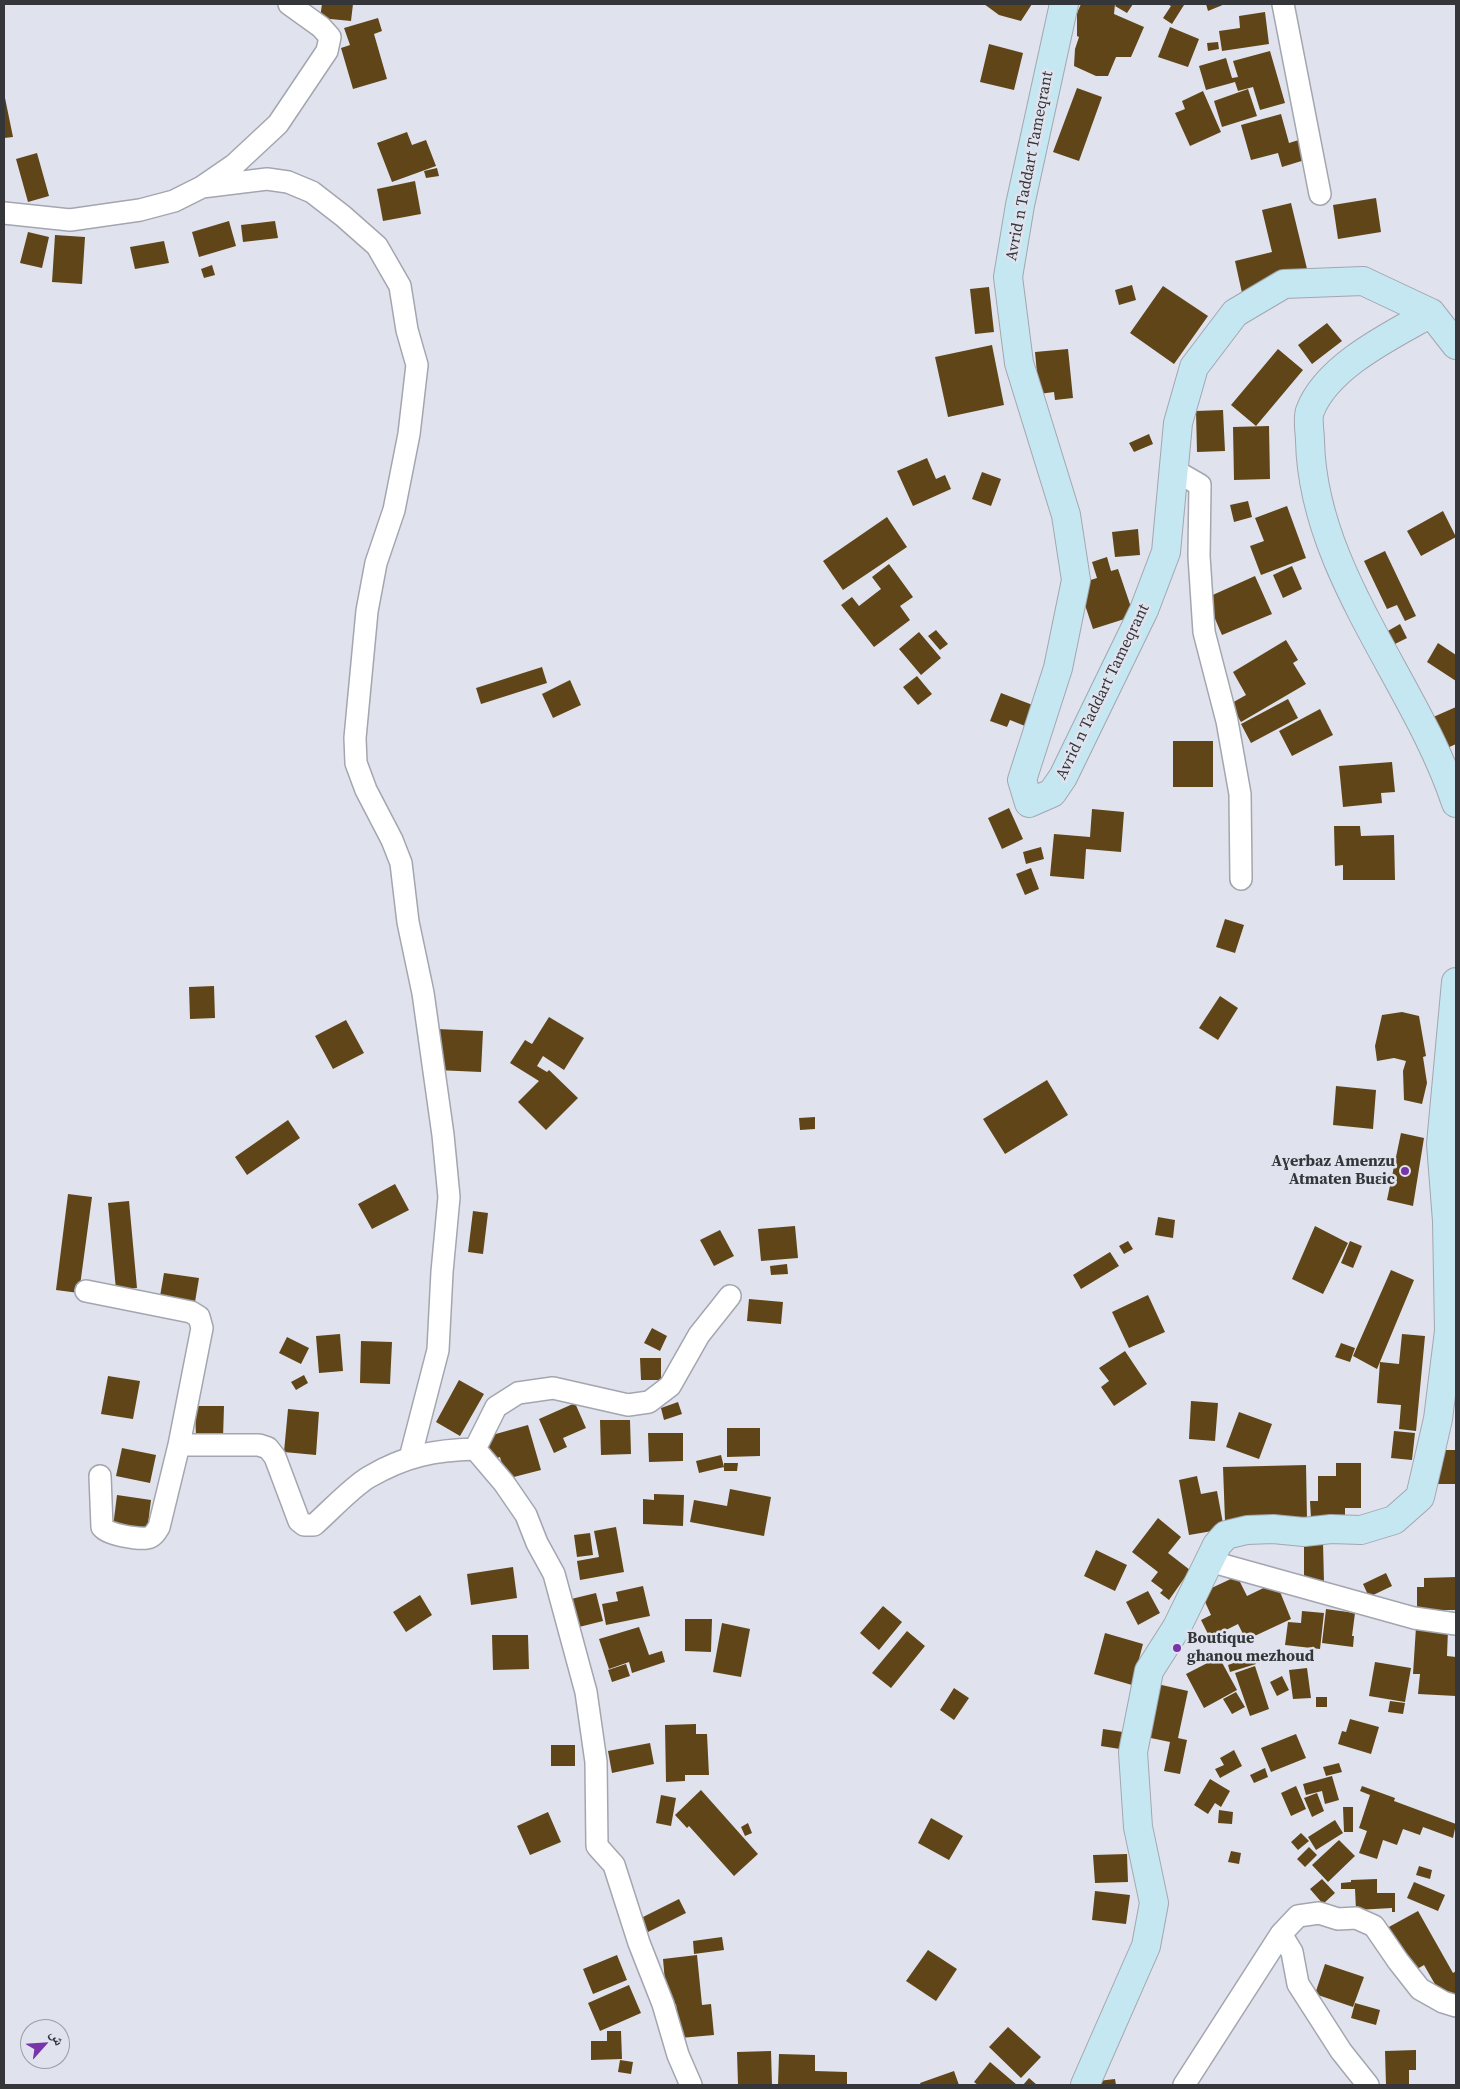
<!DOCTYPE html>
<html>
<head>
<meta charset="utf-8">
<style>
  body { margin:0 }
  #map { position:relative; width:1460px; height:2089px; overflow:hidden; background:#e0e3ed; font-family:"Source Serif 4","Noto Naskh Arabic",serif }
  canvas { display:block }
  .frame { position:absolute; inset:0; border:5px solid #35363a; pointer-events:none }
  .north { position:absolute; left:20px; top:2019px; width:50px; height:50px; box-sizing:border-box; background:#e0e3ed; border:1px solid #9c9ea5; border-radius:50%; rotate:64deg; font-size:14px; font-weight:700; line-height:20px; text-align:center; color:#35363a }
  .north::after { content:''; display:block; margin:auto; width:18px; height:22px; background:#7835a9; clip-path:polygon(50% 0,100% 100%,50% 72%,0 100%) }
</style>
</head>
<body>
<div id="map">
<canvas width="1460" height="2089"></canvas>
<div class="frame"></div>
<div class="north">ش</div>
</div>
<script>
const ctx = document.querySelector('canvas').getContext('2d');
ctx.lineJoin = 'round';
function fillPath(path, color) { ctx.fillStyle = color; ctx.fill(path, 'evenodd'); }
function strokePath(path, color, width, dash) { ctx.strokeStyle = color; ctx.lineWidth = width; ctx.lineCap = dash ? 'butt' : 'round'; ctx.setLineDash(dash || []); ctx.stroke(path); }
function drawText(font, color, halo, rows, align = 'center') {
  ctx.font = font + ' "Source Serif 4",serif'; ctx.lineWidth = 5; ctx.setLineDash([]); ctx.textBaseline = 'middle'; ctx.strokeStyle = halo; ctx.fillStyle = color; for (const [text, x, y, turn = 0] of rows) {
    ctx.save(); ctx.translate(x, y); ctx.rotate((+turn || 0) * Math.PI / 180); ctx.textAlign = isNaN(turn) ? turn : align; if (halo) ctx.strokeText(text, 0, 0); ctx.fillText(text, 0, 0); ctx.restore();
  }
}
const building = new Path2D(`
  M322,4H353L351,21L320,18Z
  M984,4H1032L1021,21L999,15Z
  M1081,4H1115L1114,14L1144,27L1131,57H1116L1108,76H1096L1074,66L1075,49L1079,37L1077,36V13Z
  M1117,4H1133L1127,13L1115,6Z
  M1167,4L1184,5L1172,24L1163,18L1171,6Z
  M1206,4H1225L1208,11Z
  M1265,12L1269,44L1222,51L1219,31L1240,28L1239,16Z
  M378,18L382,31L374,34L387,79L353,89L341,48L350,45L344,28Z
  M1170,27L1199,39L1188,67L1158,57Z
  M1218,42L1219,49L1208,51L1207,43Z
  M989,44L1023,53L1014,90L980,82Z
  M1270,51L1285,103L1260,110L1253,87L1238,91L1235,82L1206,90L1199,66L1226,58L1232,78L1238,77L1233,61Z
  M1077,88L1102,97L1079,161L1053,152Z
  M1248,89L1257,116L1222,127L1214,101Z
  M1203,91L1221,132L1190,146L1175,113L1185,109L1182,101Z
  M4,93L13,137L4,138Z
  M1281,114L1289,143L1302,139L1308,159L1282,167L1278,153L1251,160L1241,125Z
  M407,132L412,145L426,140L436,166L392,182L377,143Z
  M37,153L49,196L28,202L16,159Z
  M437,168L439,176L426,178L424,171Z
  M415,181L421,214L383,221L377,189Z
  M1376,198L1381,232L1338,239L1333,205Z
  M1291,203L1309,277L1242,293L1235,261L1272,252L1262,210Z
  M229,221L236,246L199,257L192,232Z
  M275,221L278,238L243,242L241,225Z
  M28,232L49,237L42,268L20,263Z
  M55,235L85,237L82,284L52,282Z
  M164,241L169,263L135,269L130,247Z
  M212,265L215,275L204,278L201,269Z
  M1132,285L1136,300L1119,305L1115,290Z
  M1163,286L1208,316L1174,364L1130,333Z
  M989,287L994,332L975,334L970,289Z
  M1327,323L1342,341L1312,364L1298,345Z
  M992,345L1004,405L948,417L935,357Z
  M1068,349L1073,398L1055,400L1054,392L1039,394L1035,352Z
  M1278,349L1303,370L1256,426L1231,405Z
  M1223,410L1225,451L1197,452L1196,411Z
  M1269,426L1270,479L1234,480L1233,427Z
  M1149,434L1153,444L1134,452L1129,443Z
  M927,458L936,479L945,475L951,489L913,506L897,471Z
  M982,472L1001,479L991,506L972,499Z
  M1248,501L1252,517L1234,522L1230,505Z
  M1287,506L1306,558L1261,575L1250,546L1264,541L1255,518Z
  M1443,511L1456,537L1421,556L1407,531Z
  M887,517L907,547L843,590L823,561Z
  M1138,529L1140,555L1115,557L1112,532Z
  M1385,551L1416,616L1405,621L1397,605L1387,609L1364,561Z
  M1107,557L1111,571L1118,569L1134,616L1093,629L1078,584L1097,578L1092,562Z
  M889,564L913,597L900,606L910,620L874,647L841,605L852,597L859,606L881,589L872,577Z
  M1292,566L1302,589L1283,598L1273,575Z
  M1255,576L1272,614L1222,635L1206,598Z
  M1400,624L1407,638L1393,645L1386,632Z
  M936,630L948,644L940,650L928,636Z
  M919,632L941,658L921,675L899,649Z
  M1286,640L1298,660L1293,663L1306,684L1241,722L1230,704L1246,695L1233,672Z
  M1438,643L1456,655V681L1427,662Z
  M542,667L547,683L481,704L476,688Z
  M917,676L932,694L918,705L903,687Z
  M570,680L581,705L553,718L542,694Z
  M1001,693L1038,707L1030,728L1010,720L1007,727L990,721Z
  M1288,699L1298,718L1251,743L1241,724Z
  M1456,707V744L1445,749L1431,718Z
  M1320,709L1333,735L1292,756L1279,731Z
  M1173,741H1213V787H1173Z
  M1392,762L1395,792L1381,793L1382,803L1343,807L1339,766Z
  M1009,808L1023,839L1002,849L988,818Z
  M1092,809L1124,812L1121,852L1086,849L1084,879L1050,876L1054,834L1090,837Z
  M1334,826H1360L1361,836L1394,835L1395,880H1343V865L1335,866Z
  M1041,847L1044,859L1026,864L1023,852Z
  M1031,868L1039,889L1025,895L1016,874Z
  M1225,919L1244,925L1235,953L1216,947Z
  M214,986L215,1018L190,1019L189,987Z
  M1220,996L1238,1008L1218,1040L1199,1028Z
  M1402,1012L1419,1016L1426,1056L1423,1057L1427,1083L1422,1104L1404,1100L1403,1071L1406,1061L1394,1058L1377,1061L1375,1046L1382,1015Z
  M549,1017L584,1038L564,1070L543,1056L537,1066L547,1072L549,1070L578,1098L546,1130L518,1102L539,1081L510,1063L525,1040L532,1044Z
  M346,1020L364,1053L333,1069L315,1036Z
  M437,1029L483,1031L481,1072L436,1070Z
  M1047,1080L1068,1115L1005,1154L983,1119Z
  M1336,1086L1376,1090L1373,1129L1333,1125Z
  M815,1117V1129L800,1130L799,1118Z
  M288,1120L300,1138L247,1175L235,1157Z
  M1401,1133L1424,1138L1413,1206L1387,1200Z
  M395,1184L409,1210L372,1229L358,1204Z
  M68,1194L92,1197L79,1293L56,1290Z
  M129,1201L137,1288L116,1290L108,1203Z
  M473,1211L488,1213L483,1254L468,1252Z
  M1158,1217L1175,1220L1173,1238L1155,1235Z
  M795,1226L798,1258L761,1261L758,1229Z
  M1315,1226L1348,1243L1323,1294L1292,1279Z
  M720,1230L734,1256L714,1266L700,1240Z
  M1128,1241L1133,1249L1124,1254L1119,1246Z
  M1350,1241L1362,1246L1353,1268L1341,1263Z
  M1110,1252L1119,1266L1081,1289L1073,1275Z
  M787,1264L788,1274L771,1275L770,1266Z
  M1391,1270L1414,1280L1377,1369L1353,1356Z
  M164,1273L199,1278L194,1308L159,1302Z
  M1148,1295L1165,1332L1129,1348L1112,1312Z
  M749,1299L783,1302L781,1324L747,1321Z
  M652,1328L667,1336L660,1351L644,1343Z
  M340,1334L343,1371L319,1373L316,1336Z
  M1402,1334L1425,1336L1416,1431L1399,1429L1401,1405L1377,1403L1380,1362L1399,1364Z
  M287,1337L309,1348L301,1364L279,1353Z
  M361,1341L392,1342L390,1384L360,1383Z
  M1341,1343L1355,1348L1350,1362L1335,1357Z
  M1125,1351L1147,1384L1114,1406L1101,1387L1109,1381L1099,1368Z
  M640,1358H661V1380H641Z
  M304,1375L308,1383L296,1390L291,1382Z
  M108,1376L140,1381L133,1419L101,1414Z
  M459,1380L484,1394L460,1436L436,1422Z
  M1191,1401L1218,1403L1215,1441L1189,1439Z
  M678,1402L682,1414L664,1420L661,1408Z
  M575,1403L586,1428L563,1438L567,1447L554,1453L539,1419Z
  M195,1406H224L223,1438H196Z
  M288,1409L319,1412L316,1455L284,1452Z
  M1239,1412L1272,1424L1259,1459L1226,1447Z
  M600,1420H630L631,1454L601,1455Z
  M528,1425L541,1470L506,1479L500,1457L491,1460L485,1437Z
  M727,1428H760V1456L727,1457Z
  M1394,1431L1415,1433L1412,1460L1391,1458Z
  M648,1433H683V1461L649,1462Z
  M122,1448L156,1455L150,1483L116,1476Z
  M1436,1450H1456V1484H1436Z
  M721,1455L724,1467L699,1473L696,1461Z
  M724,1463H738L737,1471H724Z
  M1336,1463H1361V1508H1345V1518H1311L1310,1501H1318V1476H1336Z
  M1306,1465L1307,1519L1225,1521L1223,1467Z
  M1197,1476L1201,1494L1217,1491L1224,1529L1189,1535L1179,1480Z
  M730,1489L771,1497L764,1536L690,1522L694,1500L727,1506Z
  M654,1494L684,1495L683,1526L643,1524V1499L654,1500Z
  M117,1495L151,1500L147,1532L113,1527Z
  M1158,1518L1181,1537L1168,1553L1190,1570L1169,1600L1160,1593L1163,1590L1151,1581L1158,1572L1132,1552Z
  M616,1527L624,1572L580,1580L577,1561L599,1557L594,1531Z
  M590,1533L593,1555L577,1557L574,1535Z
  M1304,1542H1323L1324,1583H1304Z
  M1096,1550L1127,1565L1115,1591L1084,1576Z
  M513,1567L517,1598L471,1605L467,1574Z
  M1386,1573L1392,1586L1369,1597L1363,1584Z
  M1237,1576L1247,1596L1276,1582L1291,1619L1246,1640L1238,1624L1210,1638L1201,1620L1211,1615L1201,1593Z
  M1456,1577V1610H1417V1587H1424V1578Z
  M643,1586L650,1616L606,1625L602,1604L618,1601L616,1592Z
  M1148,1591L1160,1613L1138,1625L1126,1602Z
  M596,1593L603,1621L575,1628L567,1600Z
  M420,1595L432,1615L406,1632L393,1612Z
  M883,1606L902,1622L879,1650L860,1633Z
  M1326,1609L1355,1613L1352,1636H1354L1353,1647L1322,1643Z
  M1302,1611L1324,1613L1320,1649L1285,1645L1288,1622L1301,1623Z
  M685,1619H712L711,1652L685,1651Z
  M722,1623L750,1629L741,1677L713,1672Z
  M639,1627L649,1655L662,1651L665,1662L632,1673L629,1662L609,1669L599,1639Z
  M1416,1627L1448,1629L1447,1656L1456,1657V1696L1418,1694L1420,1674H1413Z
  M907,1631L925,1646L891,1688L872,1673Z
  M1105,1633L1143,1644L1132,1685L1094,1674Z
  M492,1635H528L529,1669L493,1670Z
  M1254,1656L1256,1664L1230,1672L1228,1665Z
  M1219,1657L1237,1690L1204,1708L1186,1674Z
  M1375,1662L1411,1668L1405,1702L1369,1696Z
  M626,1664L630,1676L612,1682L608,1670Z
  M1255,1666L1269,1709L1250,1716L1235,1673Z
  M1307,1668L1311,1698L1293,1699L1289,1670Z
  M1282,1676L1289,1690L1277,1696L1270,1682Z
  M1153,1683L1188,1691L1178,1738L1187,1740L1180,1774L1164,1771L1170,1742L1141,1736Z
  M954,1688L969,1698L954,1720L940,1710Z
  M1236,1692L1245,1707L1232,1714L1223,1699Z
  M1316,1697H1327V1707H1316Z
  M1390,1701L1405,1703L1403,1714L1388,1712Z
  M1350,1719L1379,1727L1371,1754L1338,1744L1342,1731L1346,1732Z
  M696,1724V1734H707L709,1775H685V1781L666,1782L665,1725Z
  M1103,1729L1123,1732L1120,1749L1101,1746Z
  M1296,1734L1306,1758L1271,1772L1261,1748Z
  M650,1743L654,1764L612,1773L608,1751Z
  M551,1745H575V1766H551Z
  M1234,1750L1242,1766L1220,1778L1215,1769L1224,1765L1220,1758Z
  M1339,1763L1342,1772L1326,1776L1323,1767Z
  M1265,1768L1268,1777L1254,1783L1250,1775Z
  M1332,1776L1339,1800L1325,1804L1322,1791L1306,1795L1303,1784Z
  M1210,1779L1230,1791L1221,1807L1215,1803L1208,1814L1194,1805Z
  M1296,1786L1306,1809L1291,1816L1281,1793Z
  M1362,1786L1395,1798L1394,1801L1456,1824L1453,1838L1423,1827L1420,1835L1403,1829L1397,1845L1383,1840L1377,1859L1359,1853L1367,1831L1359,1828L1370,1795L1360,1791Z
  M701,1790L758,1854L734,1876L689,1826L687,1828L675,1815Z
  M1317,1793L1324,1811L1312,1817L1304,1798Z
  M661,1795L676,1798L671,1826L656,1823Z
  M1343,1807H1353V1832H1344Z
  M1219,1810L1233,1812L1232,1824L1218,1823Z
  M548,1812L561,1842L530,1855L517,1826Z
  M931,1818L963,1836L949,1860L918,1843Z
  M1335,1820L1343,1833L1316,1850L1308,1837Z
  M748,1823L752,1833L745,1836L741,1827Z
  M1301,1833L1309,1841L1298,1850L1291,1842Z
  M1339,1840L1355,1856L1328,1882L1312,1865Z
  M1309,1847L1317,1855L1305,1867L1297,1859Z
  M1231,1851L1241,1853L1239,1864L1228,1862Z
  M1127,1854L1128,1882L1095,1883L1093,1855Z
  M1419,1866L1432,1870L1430,1879L1416,1875Z
  M1322,1879L1335,1893L1323,1904L1310,1889Z
  M1377,1879V1893H1395V1912H1392V1908L1356,1910L1355,1889H1341V1883L1351,1882V1880Z
  M1414,1882L1445,1895L1438,1911L1407,1898Z
  M1095,1891L1130,1895L1126,1924L1092,1920Z
  M679,1899L686,1913L648,1932L641,1918Z
  M1418,1911L1453,1973L1456,1971V1993L1444,2000L1424,1965L1412,1972L1387,1928Z
  M722,1937L724,1950L694,1954L693,1941Z
  M928,1950L957,1969L936,2001L906,1981Z
  M617,1955L627,1980L593,1994L583,1969Z
  M697,1955L702,2005L711,2004L714,2035L680,2038L676,2004L667,2005L663,1959Z
  M1325,1964L1364,1977L1353,2007L1315,1994Z
  M629,1985L641,2013L600,2031L588,2003Z
  M1355,2003L1380,2010L1376,2025L1351,2018Z
  M1008,2027L1041,2057L1021,2078L989,2047Z
  M607,2031H621L622,2059L591,2060V2041H607Z
  M1416,2050V2070H1409V2085H1386L1385,2051Z
  M771,2051L772,2085H738L737,2052Z
  M779,2054L815,2055V2071L847,2072V2085H778Z
  M620,2060L633,2062L631,2074L618,2072Z
  M990,2062L1017,2085H978L974,2082Z
  M954,2071L959,2085H921L920,2083Z
  M1029,2078L1037,2085H1023Z
  M1115,2079L1116,2085H1099L1098,2081Z`);
const street = new Path2D(`
  M1283,4L1320,194
  M202,187L267,179L288,182L312,192L343,216L377,246L400,286L407,330L417,365L409,434L394,510L376,563L367,611L355,738L356,763L366,790L392,840L401,863L408,922L423,993L443,1135L449,1197L442,1272L438,1350L410,1458
  M4,213L70,220L140,210L174,201L202,187L234,165L278,124L327,51L330,37L321,27L289,4
  M1174,470L1200,485L1199,556L1204,632L1227,721L1240,794L1241,879
  M86,1291L191,1312L199,1317L202,1328L179,1445L159,1527C156,1532 153,1537 147,1538C137,1539 108,1535 102,1527L100,1476
  M179,1445H259L268,1448L275,1457L299,1521L304,1525H314C330,1511 352,1487 369,1477C405,1456 434,1450 475,1449L504,1483L526,1515L537,1543L554,1574L586,1692L596,1762L597,1846L614,1865L639,1943L663,2004L678,2055L691,2085
  M475,1449L496,1407L518,1393L553,1388L628,1405L649,1402L670,1386L699,1335L730,1296
  M1209,1561L1414,1618L1456,1624
  M1281,1934L1298,1916L1319,1913L1338,1919L1356,1918L1374,1926L1398,1961L1420,1989L1443,2002L1456,2006
  M1184,2085L1281,1934L1292,1952L1298,1984L1341,2051L1368,2085`);
const secondary = new Path2D(`
  M1064,4L1020,205L1008,277L1019,363L1066,515L1076,580L1058,668L1022,780L1029,803L1052,793L1063,777L1144,610L1166,552L1178,423L1194,367L1235,313L1284,284L1363,281L1431,313L1456,345
  M1431,313C1392,335 1327,366 1310,411C1307,419 1310,432 1310,441C1313,573 1416,682 1456,803
  M1085,2085L1146,1946L1154,1903L1138,1827L1133,1752L1149,1671L1177,1627L1217,1545L1226,1535L1247,1530L1273,1529L1304,1532L1331,1529L1361,1530L1394,1520L1420,1497L1438,1419L1449,1331L1447,1221L1441,1144L1456,982`);
const markers = [
  [1405,1171,5,"#7835a9"],
  [1177,1648,5,"#7835a9"]
];
const streetNames = [
  ["Avrid n Taddart Tameqrant",1030,166,-79],
  ["Avrid n Taddart Tameqrant",1103,692,-64]
];
const poiNames = [
  ["Aɣerbaz Amenzu",1395,1162],
  ["Atmaten Buɛic",1395,1180],
  ["Boutique",1187,1639,"left"],
  ["ghanou mezhoud",1187,1657,"left"]
];
fillPath(building, '#604518');
strokePath(street, '#a3a6af', 24);
strokePath(secondary, '#a3a6af', 30);
strokePath(street, '#fff', 21);
strokePath(secondary, '#c5e7f2', 28);
for (const [x, y, r, color] of markers) { const dot = new Path2D(); dot.arc(x, y, r, 0, 2 * Math.PI); ctx.fillStyle = color; ctx.fill(dot); strokePath(dot, '#e0e3ed', 2); }
drawText('16px', '#35363a', '#e0e3ed', streetNames);
drawText('bold 16px', '#35363a', '#e0e3ed', poiNames, 'right');
</script>
</body>
</html>
